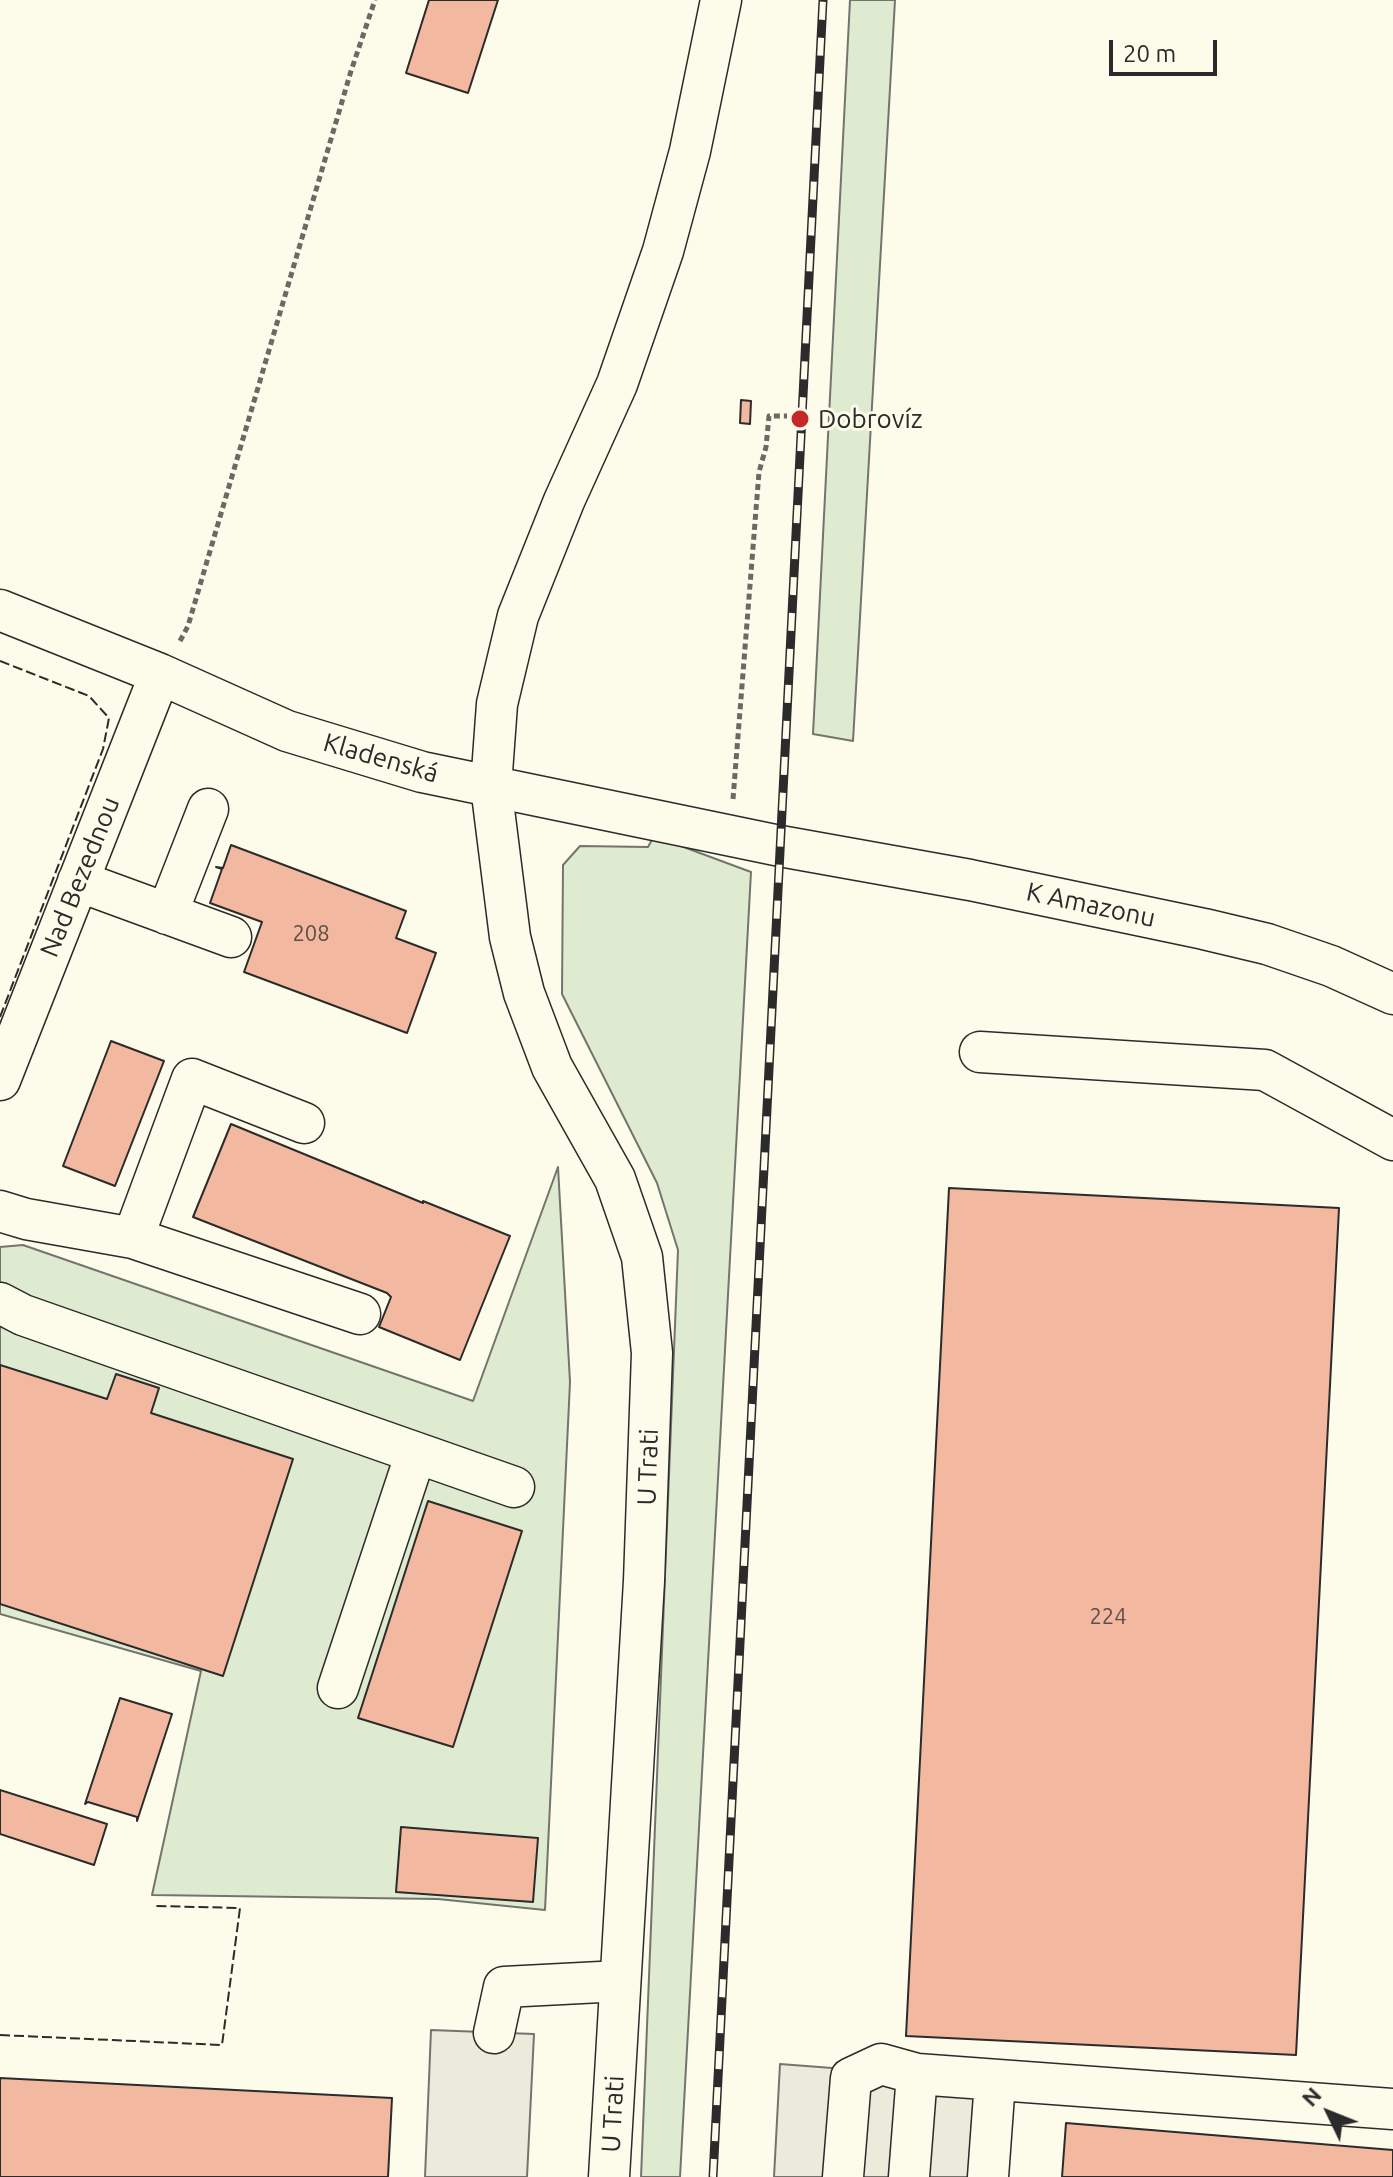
<!DOCTYPE html>
<html>
<head>
<meta charset="utf-8">
<style>
  body { margin:0 }
  #map { position:relative; width:1393px; height:2177px; overflow:hidden; background:#fdfbea; font-family:Ubuntu,sans-serif }
  canvas { display:block }
  .north { position:absolute; left:1289px; top:2073px; width:80px; height:80px; -webkit-text-stroke:6px #fdfbea; paint-order:stroke; rotate:313deg; font-size:22px; font-weight:700; line-height:32px; text-align:center; color:#2b2b2b }
  .north::after { content:''; display:block; margin:auto; width:28px; height:36px; background:#2b2b2b; clip-path:polygon(50% 0,100% 100%,50% 72%,0 100%) }
  .scale { position:absolute; left:1109px; top:40px; width:108px; height:36px; box-sizing:border-box; border:4px solid #2b2b2b; border-top:0; padding-left:10px; font-size:24px; line-height:28px; white-space:nowrap; color:#2b2b2b; -webkit-text-stroke:6px #fdfbea; paint-order:stroke }
</style>
</head>
<body>
<div id="map">
<canvas width="1393" height="2177"></canvas>
<div class="north">N</div>
<div class="scale">20 m</div>
</div>
<script>
const ctx = document.querySelector('canvas').getContext('2d');
ctx.lineJoin = 'round';
function fillPath(path, color) { ctx.fillStyle = color; ctx.fill(path, 'evenodd'); }
function strokePath(path, color, width, dash) { ctx.strokeStyle = color; ctx.lineWidth = width; ctx.lineCap = dash ? 'butt' : 'round'; ctx.setLineDash(dash || []); ctx.stroke(path); }
function drawText(font, color, halo, rows, align = 'center') {
  ctx.font = font + ' Ubuntu,sans-serif'; ctx.lineWidth = 6; ctx.setLineDash([]); ctx.textBaseline = 'middle'; ctx.strokeStyle = halo; ctx.fillStyle = color; for (const [text, x, y, turn = 0] of rows) {
    ctx.save(); ctx.translate(x, y); ctx.rotate((+turn || 0) * Math.PI / 180); ctx.textAlign = isNaN(turn) ? turn : align; if (halo) ctx.strokeText(text, 0, 0); ctx.fillText(text, 0, 0); ctx.restore();
  }
}
const green = new Path2D(`
  M850,0H895L853,741L813,734Z
  M654,836L751,872L680,2177H641L678,1250L657,1183L562,994L563,865L580,846L648,847Z
  M558,1167L570,1382L545,1910L438,1899L152,1895L201,1671L0,1614V1247L23,1245L473,1401Z`);
const parking = new Path2D(`
  M431,2030L534,2034L527,2177H425Z
  M780,2064L975,2079L968,2177H774Z`);
const building = new Path2D(`
  M429,0H498L468,93L406,73Z
  M741,400L751,401L750,424L740,423Z
  M231,845L406,911L396,938L436,953L407,1033L244,972L262,922L210,903L222,869L216,867L223,868Z
  M111,1041L164,1061L115,1186L63,1166Z
  M231,1124L423,1203V1201L510,1236L460,1360L379,1327L391,1297L387,1293L193,1217Z
  M949,1188L1339,1208L1296,2055L906,2036Z
  M0,1365L107,1399L116,1374L159,1388L151,1413L293,1459L223,1676L0,1604Z
  M428,1501L522,1531L453,1747L358,1718Z
  M120,1698L172,1714L137,1821V1817L88,1802L85,1804Z
  M0,1790L107,1824L94,1865L0,1834Z
  M401,1827L538,1838L533,1902L396,1892Z
  M0,2078L392,2098L388,2177H0Z
  M1066,2123L1393,2150V2177H1062Z`);
const path = new Path2D(`
  M180,641L188,626L351,71L375,0
  M733,799L759,472L766,447L769,416H787`);
const minor = new Path2D(`
  M0,610L160,674L287,731L422,772L780,846L970,880L1204,929L1267,944L1331,966L1393,994
  M78,881L231,937
  M167,914L208,809
  M980,1052L1265,1070L1393,1140
  M0,1080L160,674
  M0,1211L26,1219L133,1238L360,1314
  M133,1238L192,1079L304,1123
  M0,1303L23,1315L514,1487
  M338,1688L416,1453
  M494,2033L504,1987L620,1981
  M917,2074L1393,2109
  M609,2177L644,1581L652,1353L642,1257L615,1179L552,1067L524,993L510,937L491,786L497,704L518,616L564,501L617,384L663,251L690,151L721,0
  M843,2177L851,2078L881,2064L917,2074L909,2177
  M988,2177L995,2081`);
const rail = new Path2D(`
  M713,2177L823,0`);
const fence = new Path2D(`
  M0,661L89,696L109,718L103,749L0,1017
  M0,2035L222,2045L240,1908L156,1906`);
const markers = [
  [800,419,10,"#c62828"]
];
const numberNames = [
  ["208",311,934],
  ["224",1108,1617]
];
const poiNames = [
  ["Dobrovíz",818,419]
];
const streetNames = [
  ["Kladenská",381,758,16],
  ["Nad Bezednou",80,877,-68],
  ["K Amazonu",1091,905,12],
  ["U Trati",648,1467,-88],
  ["U Trati",613,2114,-87]
];
fillPath(green, '#deebd1');
strokePath(green, '#74746e', 2);
fillPath(parking, '#eceadb');
strokePath(parking, '#74746e', 2);
fillPath(building, '#f2b8a0');
strokePath(building, '#2b2b2b', 2);
strokePath(minor, '#2b2b2b', 43);
strokePath(path, '#6a6964', 5, [6, 4]);
strokePath(minor, '#fdfbea', 40);
strokePath(rail, '#2b2b2b', 9);
strokePath(rail, '#fdfbea', 6, [18]);
strokePath(fence, '#2b2b2b', 2, [10, 4]);
for (const [x, y, r, color] of markers) { const dot = new Path2D(); dot.arc(x, y, r, 0, 2 * Math.PI); ctx.fillStyle = color; ctx.fill(dot); strokePath(dot, '#fdfbea', 3); }
drawText('22px', '#5d4e48', null, numberNames);
drawText('26px', '#2b2b2b', '#fdfbea', poiNames, 'left');
drawText('26px', '#2b2b2b', '#fdfbea', streetNames);
</script>
</body>
</html>
